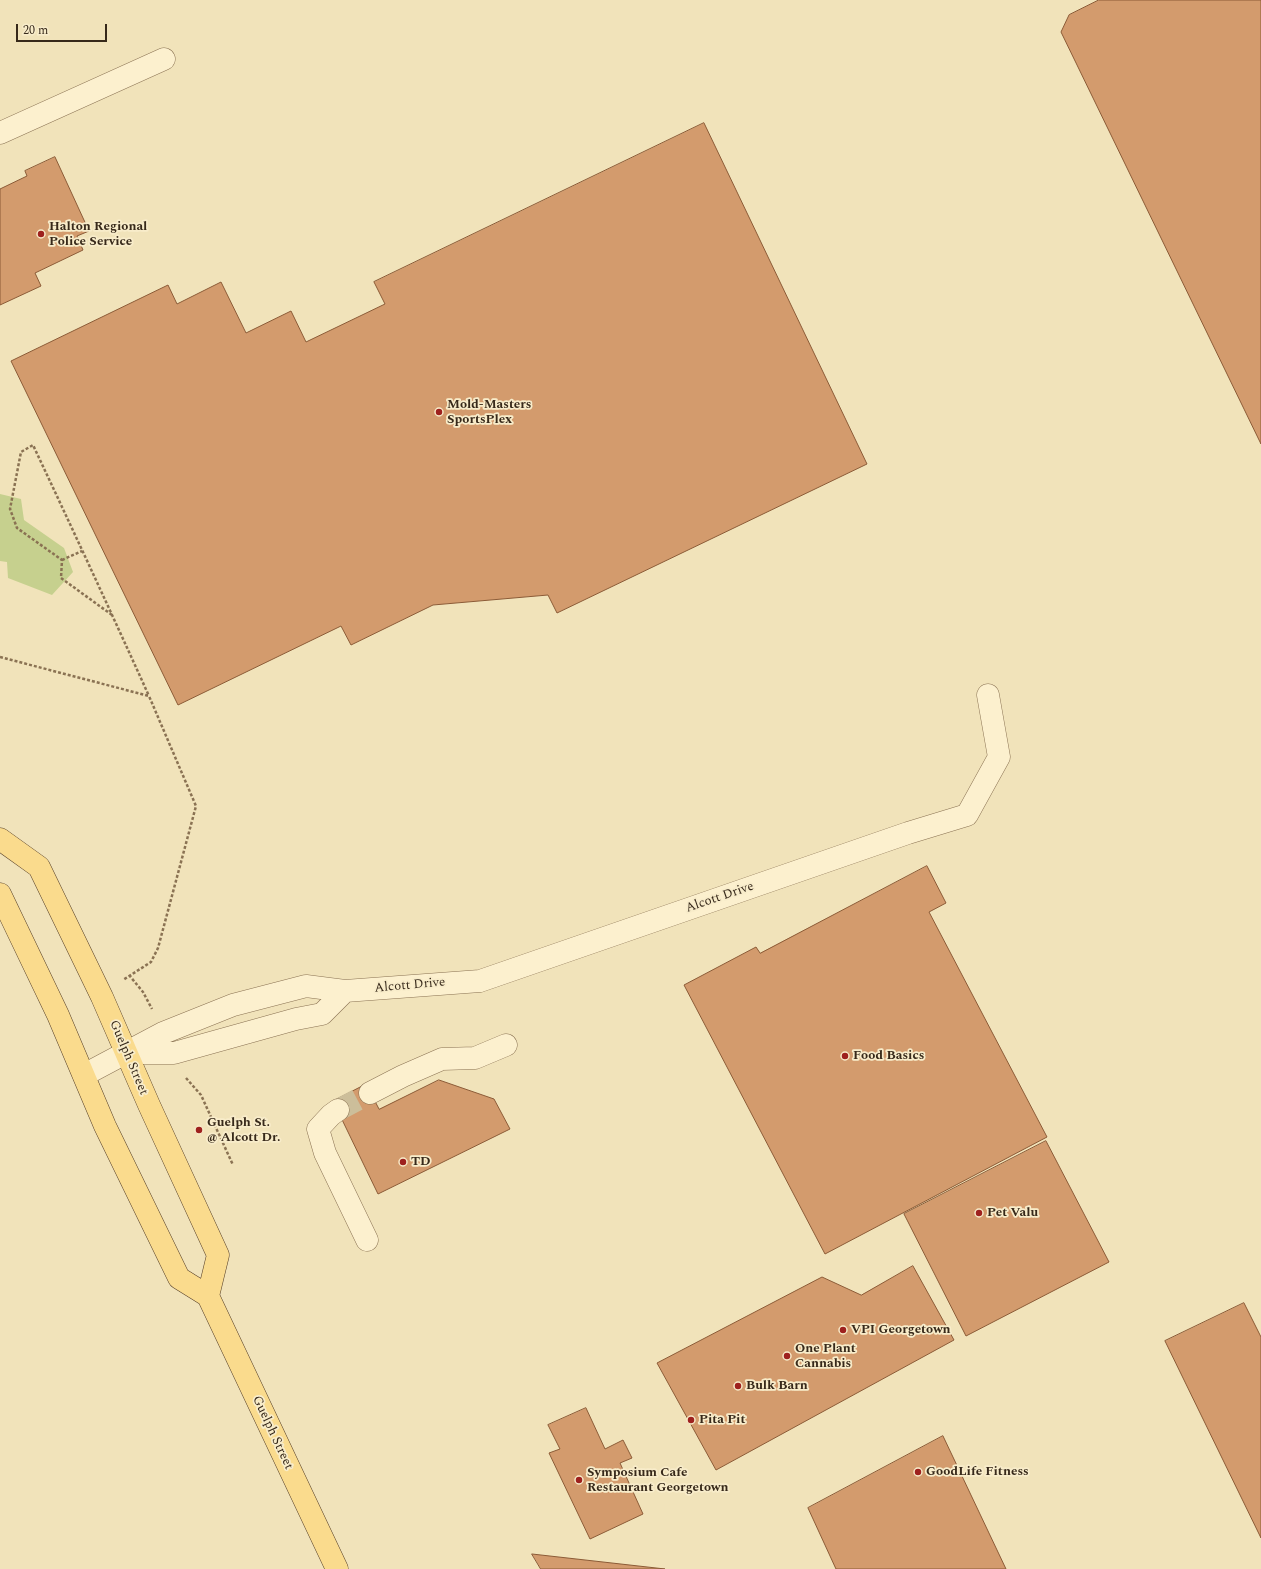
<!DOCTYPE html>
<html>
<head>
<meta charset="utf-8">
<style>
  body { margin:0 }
  #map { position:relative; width:1261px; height:1569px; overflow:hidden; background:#f1e3ba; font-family:Spectral,serif }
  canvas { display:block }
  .scale { position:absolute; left:16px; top:24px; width:91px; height:18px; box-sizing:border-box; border:2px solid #37291a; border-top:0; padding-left:5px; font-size:12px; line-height:14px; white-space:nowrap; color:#37291a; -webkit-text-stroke:3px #f8ecca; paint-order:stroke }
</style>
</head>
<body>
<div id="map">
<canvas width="1261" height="1569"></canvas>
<div class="scale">20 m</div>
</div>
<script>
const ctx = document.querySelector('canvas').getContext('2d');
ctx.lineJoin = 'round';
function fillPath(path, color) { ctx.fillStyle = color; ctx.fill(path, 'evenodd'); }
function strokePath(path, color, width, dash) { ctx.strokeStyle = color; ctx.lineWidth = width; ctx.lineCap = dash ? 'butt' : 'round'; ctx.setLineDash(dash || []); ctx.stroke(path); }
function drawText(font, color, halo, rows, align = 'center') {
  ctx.font = font + ' Spectral,serif'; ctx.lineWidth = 3.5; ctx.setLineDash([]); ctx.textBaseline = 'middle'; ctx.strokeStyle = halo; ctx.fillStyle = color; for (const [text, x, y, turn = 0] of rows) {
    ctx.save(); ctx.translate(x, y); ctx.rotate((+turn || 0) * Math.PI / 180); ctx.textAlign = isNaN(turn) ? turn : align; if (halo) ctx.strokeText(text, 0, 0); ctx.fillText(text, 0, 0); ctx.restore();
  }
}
const green = new Path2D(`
  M0,494L21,499L24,520L64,548L73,572L52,595L8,578L7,562L0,561Z`);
const building = new Path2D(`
  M1099,0H1261V444L1061,32L1069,15Z
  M704,123L867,464L557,613L548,595L433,605L351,645L341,626L178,705L11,361L168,285L177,304L221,282L246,333L291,311L306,342L385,304L374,282Z
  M55,157L89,231L77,236L83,250L35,273L41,286L0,305V189L27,176L25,171Z
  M927,866L946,903L929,912L1047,1137L825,1254L684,985L756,947L760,953Z
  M439,1080L494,1099L510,1129L378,1194L333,1101L366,1084L379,1109Z
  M1046,1141L1109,1262L966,1336L904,1214Z
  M913,1266L954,1340L716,1470L657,1363L822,1277L861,1295Z
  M1244,1303L1261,1337V1538L1165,1341Z
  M586,1408L605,1449L623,1440L632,1458L620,1463L643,1514L590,1539L549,1453L560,1449L548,1425Z
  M943,1436L1006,1569H836L808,1508Z
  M532,1554L665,1569H541Z`);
const minorTunnel = new Path2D(`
  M338,1110L370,1093`);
const path = new Path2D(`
  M62,560L82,551
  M112,615L61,578L62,560L17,528L10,509L21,452L33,445C72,528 111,612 149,696
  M0,657L149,696L196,806L158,948L151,962L123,980
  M129,975L143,992L152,1009
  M186,1078L201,1095L233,1165`);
const minor = new Path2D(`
  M0,133L164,59
  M129,1053H174L296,1019L322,1014L345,991
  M84,1075L163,1033L233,1005L306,986L345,991L480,981L908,833L967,815L999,757L988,695
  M370,1093L403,1076L442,1059L475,1058L506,1045
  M338,1110L331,1115L318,1129L325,1153L367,1240`);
const major = new Path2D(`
  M0,839L39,867L102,997L149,1105L218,1255L208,1296
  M0,894L58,1015L105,1126L179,1278L208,1296L337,1569`);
const markers = [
  [41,234,4,"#9e211e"],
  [439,412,4,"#9e211e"],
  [845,1056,4,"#9e211e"],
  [199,1130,4,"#9e211e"],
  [403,1162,4,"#9e211e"],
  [979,1213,4,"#9e211e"],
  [843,1330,4,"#9e211e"],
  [787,1356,4,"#9e211e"],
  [738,1386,4,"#9e211e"],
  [691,1420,4,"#9e211e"],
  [918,1472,4,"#9e211e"],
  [579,1480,4,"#9e211e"]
];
const poiNames = [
  ["Halton Regional",49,227],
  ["Police Service",49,242],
  ["Mold-Masters",447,405],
  ["SportsPlex",447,420],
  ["Food Basics",853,1056],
  ["Guelph St.",207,1123],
  ["@ Alcott Dr.",207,1138],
  ["TD",411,1162],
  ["Pet Valu",987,1213],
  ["VPI Georgetown",851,1330],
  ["One Plant",795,1349],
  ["Cannabis",795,1364],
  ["Bulk Barn",746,1386],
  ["Pita Pit",699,1420],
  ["GoodLife Fitness",926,1472],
  ["Symposium Cafe",587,1473],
  ["Restaurant Georgetown",587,1488]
];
const streetNames = [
  ["Alcott Drive",720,898,-19],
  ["Alcott Drive",410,986,-5],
  ["Guelph Street",128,1058,67],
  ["Guelph Street",272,1433,65]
];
fillPath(green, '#c6d08e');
fillPath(building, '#d39b6d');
strokePath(building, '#8b5b37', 1);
strokePath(minorTunnel, '#ccbe9a', 22, [22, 11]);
strokePath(minor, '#8a7253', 23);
strokePath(major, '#563f28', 23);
strokePath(path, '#8a7253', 2.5, [3, 2]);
strokePath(minor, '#fcf0ce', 22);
strokePath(major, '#fadb8d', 22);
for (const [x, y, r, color] of markers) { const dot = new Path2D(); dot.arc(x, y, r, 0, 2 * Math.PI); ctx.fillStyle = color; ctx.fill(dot); strokePath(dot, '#f8ecca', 1.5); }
drawText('bold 13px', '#37291a', '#f8ecca', poiNames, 'left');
drawText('13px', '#37291a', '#f8ecca', streetNames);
</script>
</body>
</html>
